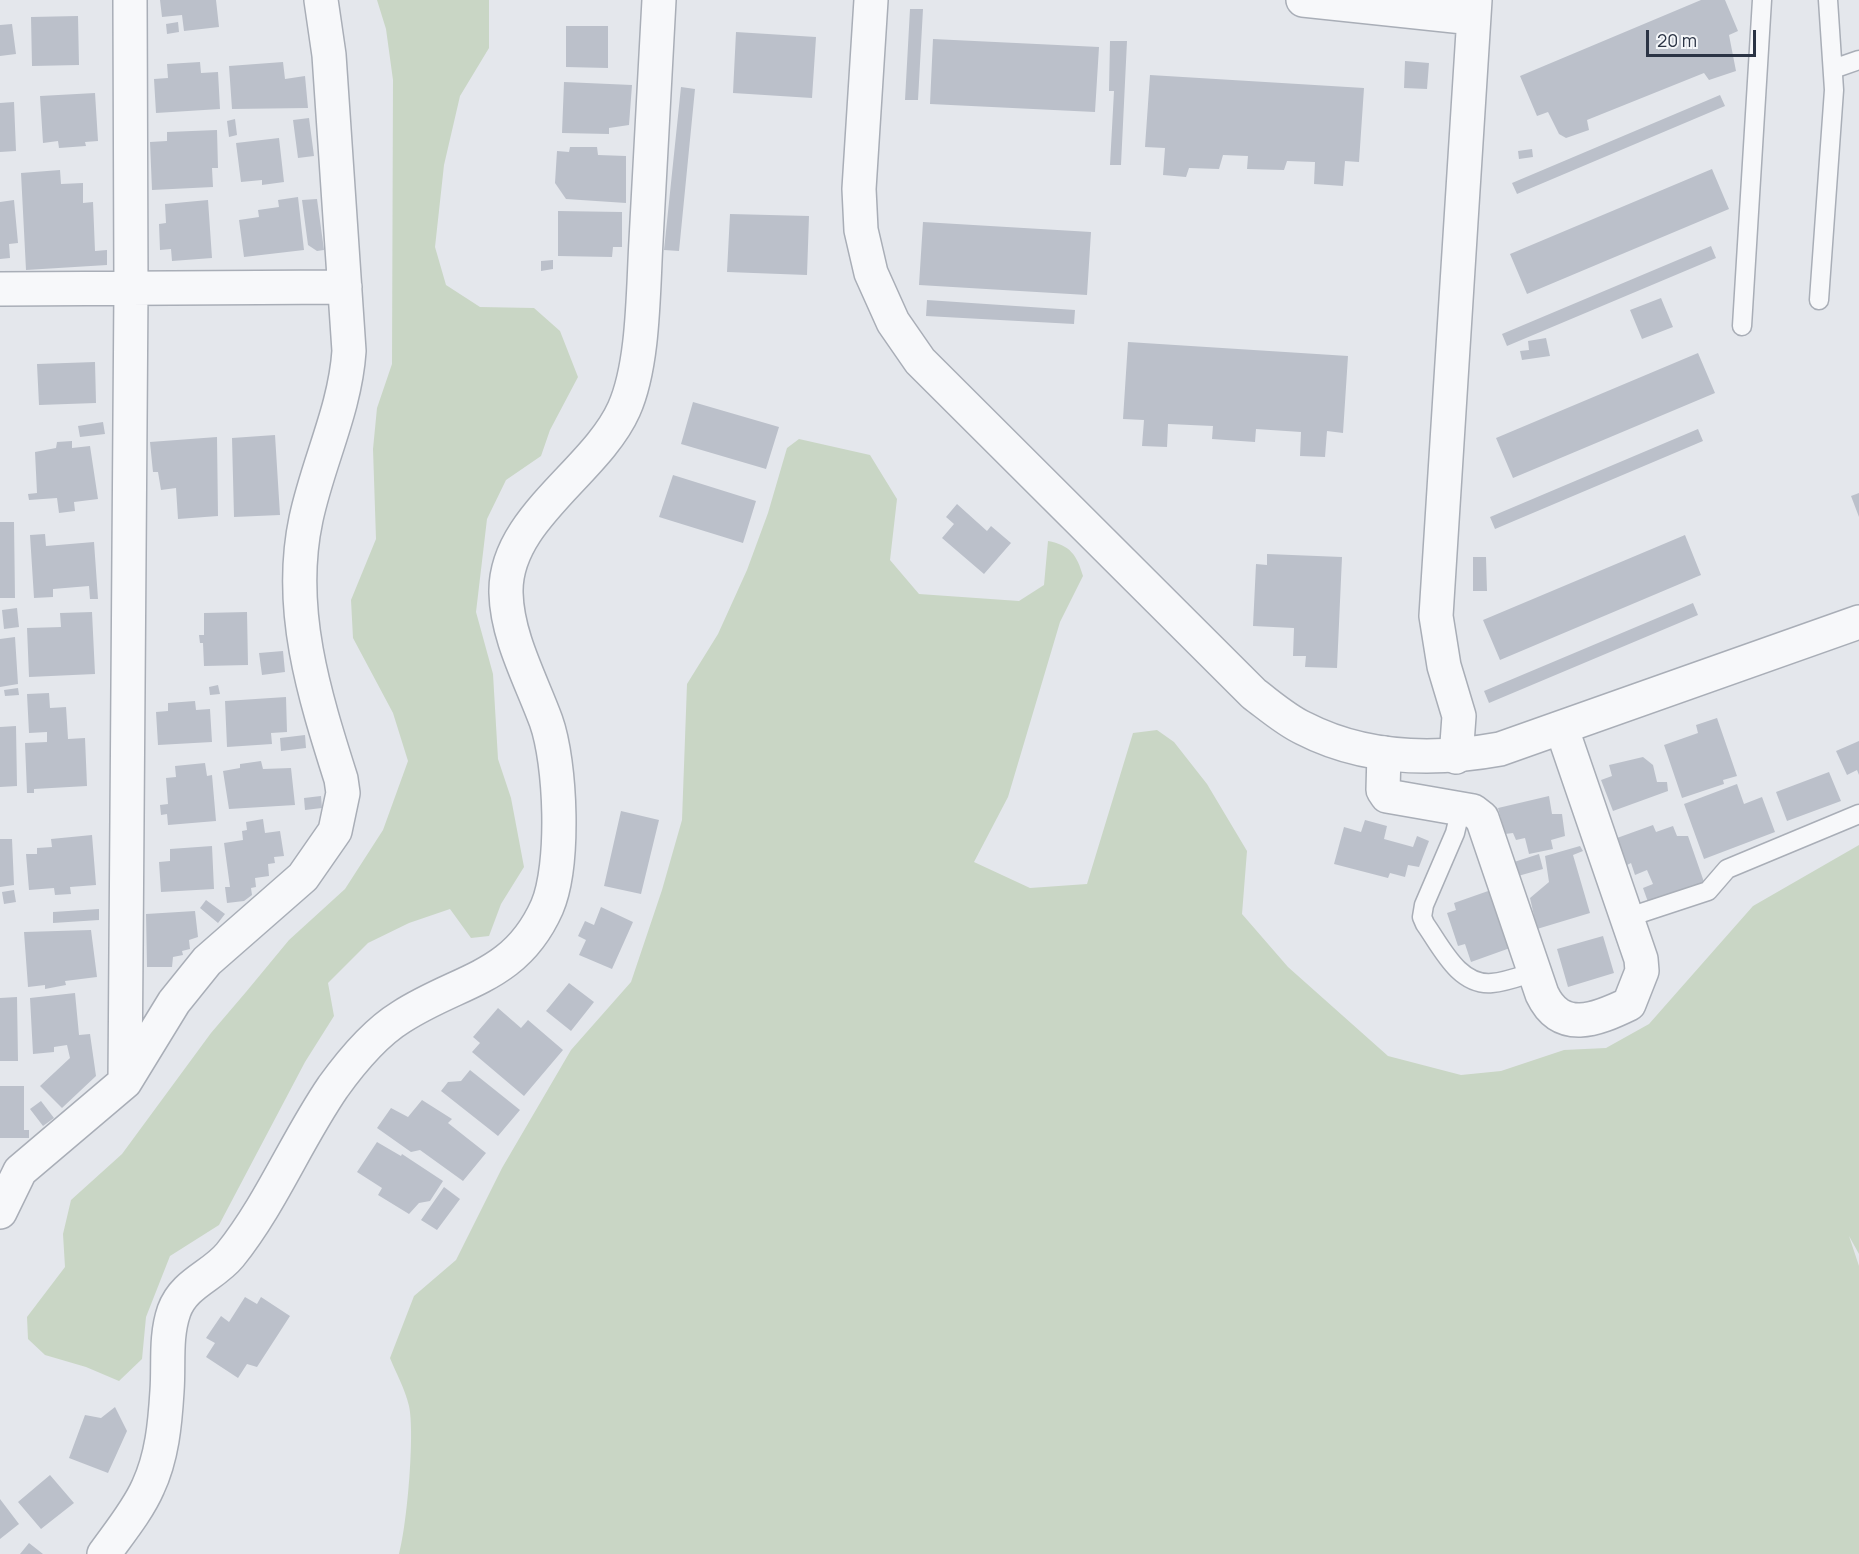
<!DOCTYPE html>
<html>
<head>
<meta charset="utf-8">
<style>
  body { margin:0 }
  #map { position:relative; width:1859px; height:1554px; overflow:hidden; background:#e4e7ec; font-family:Manrope,sans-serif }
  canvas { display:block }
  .scale { position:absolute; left:1646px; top:30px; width:110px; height:27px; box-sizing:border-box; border:3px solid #2b3445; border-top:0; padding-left:8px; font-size:18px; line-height:21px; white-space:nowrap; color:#2b3445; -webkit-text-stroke:4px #f4f6f9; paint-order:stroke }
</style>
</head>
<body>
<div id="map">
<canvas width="1859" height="1554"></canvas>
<div class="scale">20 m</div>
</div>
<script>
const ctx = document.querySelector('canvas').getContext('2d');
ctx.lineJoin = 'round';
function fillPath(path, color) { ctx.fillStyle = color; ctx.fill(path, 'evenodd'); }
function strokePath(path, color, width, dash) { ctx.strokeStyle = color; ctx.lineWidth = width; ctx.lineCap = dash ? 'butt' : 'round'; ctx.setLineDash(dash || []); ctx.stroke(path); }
const green = new Path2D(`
  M377,0H489V48L460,96L444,165L435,247L446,285L480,307L534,308L560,331L578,377L550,430L541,456L506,480L487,519L476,612L493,674L498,759L511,798L524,867L501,904L489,936L471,938L450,909L409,923L368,943L328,983L334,1016L305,1062L219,1225L170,1256L146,1317L142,1359L119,1381L86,1367L45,1355L28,1339L27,1317L65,1267L63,1234L71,1200L122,1154L211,1033L246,992L289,940L345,889L383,830L408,761L393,713L353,638L351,600L376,539L373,449L377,408L392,364L393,80L386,29Z
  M799,439L870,455L897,499L890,560L919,594L1019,601L1044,585L1048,541C1070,545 1077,555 1083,576L1060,622L1008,797L974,862L1030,888L1087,884L1133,733L1157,730L1174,742L1207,784L1247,851L1242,914L1288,967L1388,1056L1461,1075L1501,1071L1564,1050L1606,1048L1649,1024L1753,906L1859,845V1254L1849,1236L1859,1266V1554H399C407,1526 415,1433 409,1406C405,1389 396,1373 390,1358L414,1296L456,1260L502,1168L571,1050L631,982L662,890L682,820L687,684L718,634L747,570L768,513L787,448Z`);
const building = new Path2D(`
  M160,0H216L219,27L184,31L182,15L162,17Z
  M1701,0H1725L1738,31L1729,35L1736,71L1709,80L1704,73L1587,120L1589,130L1566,138L1559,134L1548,112L1537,116L1520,76Z
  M910,9H923L918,100H905Z
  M78,16L79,65L32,66L31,17Z
  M178,22L179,32L167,34L166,24Z
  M12,24L16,54L0,56V25Z
  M566,26H608V68L566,67Z
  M736,32L816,37L812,98L733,93Z
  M933,39L1099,47L1095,112L930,104Z
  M1110,41H1127L1121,165H1110L1114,91H1109Z
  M1405,61L1429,63L1427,89L1404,88Z
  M200,62L201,73L218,72L220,109L156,113L154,79L168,78L167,64Z
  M283,62L285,79L305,76L308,108L232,109L229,66Z
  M1150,75L1364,88L1359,162L1345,161L1343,186L1314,184L1315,162L1287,161L1284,170L1247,169L1248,156L1223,155L1219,169L1189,168L1186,177L1163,175L1165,148L1145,147Z
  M564,82L632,85L629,125L609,128V134L562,133Z
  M681,87L695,89L679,251L664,250Z
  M95,93L98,141L85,142L86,146L59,148L58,141L43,143L40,96Z
  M1720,95L1725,106L1517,194L1512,183Z
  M14,102L16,151L0,152V103Z
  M309,118L314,156L298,158L293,120Z
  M235,119L237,135L229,137L227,121Z
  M217,130L218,168H212L213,187L152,190L150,142L167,141V132Z
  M279,138L284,182L262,185V180L241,182L236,143Z
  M570,147H597L598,155L626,156V203L566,199L555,183L557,151L569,152Z
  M1532,149L1533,157L1519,159L1518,151Z
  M1712,169L1729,209L1527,294L1510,254Z
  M60,170L61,184L83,183V203L93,202L95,251L107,250V265L26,270L21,173Z
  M298,197L304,250L244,257L239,220L259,217L258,210L279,207L278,200Z
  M317,199L324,250L317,251L308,245L302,200Z
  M14,200L18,243L9,244L10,258L0,259V202Z
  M208,200L212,258L172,261L171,249L160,250L159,224L166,223L165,204Z
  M558,211L622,212V247H613L612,257L558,256Z
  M730,214L809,216L807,275L727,272Z
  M923,222L1091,232L1087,295L919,285Z
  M1711,246L1716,258L1507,346L1502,334Z
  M553,260V269L541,271V261Z
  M1661,298L1673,327L1642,339L1630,310Z
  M927,300L1075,310L1074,324L926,316Z
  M1546,338L1550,356L1522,360L1520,351L1529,350L1528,341Z
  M1128,342L1348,356L1343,433L1327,431L1325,457L1300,456L1301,432L1256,429L1255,442L1212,439L1213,426L1168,424L1167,447L1142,446L1144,420L1123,419Z
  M1698,353L1715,393L1513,478L1496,438Z
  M95,362L96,403L39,405L37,364Z
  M693,402L779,427L766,469L681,444Z
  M103,422L105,434L80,437L78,426Z
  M1698,429L1703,441L1495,529L1490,517Z
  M275,435L280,515L234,517L232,438Z
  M217,437L218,516L178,519L176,488L161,490L158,472H153L150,442Z
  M72,441V448L90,446L98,499L74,502L75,511L59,513L57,498L29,500L28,494L37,493L35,452L56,448L57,442Z
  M673,475L756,501L743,543L659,517Z
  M1859,493V517L1851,496Z
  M957,504L987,531L991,526L1011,543L984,574L942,538L954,524L946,517Z
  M0,522H14L15,598H0Z
  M45,534L46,546L94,542L98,599H90L89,586L53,589V597L34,598L30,535Z
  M1685,535L1701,575L1500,660L1483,620Z
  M1267,554L1342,557L1337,668L1305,667L1306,656H1293L1294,628L1253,626L1256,564L1267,565Z
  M1473,557H1486L1487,591H1473Z
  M1693,603L1698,615L1489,703L1484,691Z
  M17,608L19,627L4,629L2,610Z
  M92,612L95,674L29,677L27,628L61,627L60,613Z
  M247,612L248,665L204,666L203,643H200L199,635H204V613Z
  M15,637L18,684L0,687V639Z
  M283,651L285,672L262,675L259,653Z
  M218,685L220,694L210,695L209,687Z
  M18,688L19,695L5,696L4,690Z
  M49,693L50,708L66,707L68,739L85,738L87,786L34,789V793H27L25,743L47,742V732L29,733L27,694Z
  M286,697L287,732L271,733L272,744L227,747L225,701Z
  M195,701L196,710L210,709L212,742L158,745L156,712L168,711V703Z
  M1717,718L1737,776L1723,780L1724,784L1682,798L1664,745L1698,733L1696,725Z
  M16,726L17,786L0,787V727Z
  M305,735L306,748L281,751L280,738Z
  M1859,741V775L1857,770L1847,775L1836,751Z
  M1643,757L1653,765L1657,782H1667L1668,791L1613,811L1601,780L1612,776L1609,765Z
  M261,761L263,769L291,768L295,805L229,809L223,771L240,768V764Z
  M205,763L207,776L212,775L216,821L168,825L167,814L161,815L160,805L168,804L166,778L176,777L175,766Z
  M1829,772L1841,801L1787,821L1776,792Z
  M1737,784L1744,804L1762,797L1775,832L1704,859L1684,804Z
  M321,796L322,808L305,810L304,798Z
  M1549,796L1552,814H1562L1565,836L1551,840L1553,849L1529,854L1525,838L1516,840L1513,833L1505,834L1498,808Z
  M621,811L659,820L641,894L604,886Z
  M263,819L265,833L280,831L284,856L274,857L275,863L268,864L269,876L255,878L256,887L251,888L252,895L244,901L227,903L225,887H230L224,843L243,840L242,831L247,830L246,822Z
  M1365,820L1387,826L1384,839L1413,847L1417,836L1429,841L1419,867L1408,865L1405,877L1390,873L1388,878L1334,864L1344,827L1361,832Z
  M1653,825L1656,832L1673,826L1677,836H1688L1704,882L1648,902L1643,888L1653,884L1647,870L1635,875L1631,863L1627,865L1617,838Z
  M92,835L96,885L70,887L71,894L55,895L54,888L29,890L26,854H37V848L52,847L51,839Z
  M0,839H12L14,885L0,887Z
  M212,846L214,889L161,892L159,862L170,861V849Z
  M1580,846L1583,851L1573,855L1590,913L1537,929L1530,898L1549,882L1545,856Z
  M1539,854L1543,869L1518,876L1514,862Z
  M14,890L16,902L4,904L2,892Z
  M1491,890L1510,948L1471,962L1465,944L1458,946L1447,913L1456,910L1454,903Z
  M206,900L225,914L218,923L200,908Z
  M601,907L633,922L612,969L579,955L586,940L578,936L585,921L594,925Z
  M99,909V920L53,923V912Z
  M195,911L198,937L189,940L190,949L182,951L183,955L173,957L172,967H147L146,914Z
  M91,930L97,977L65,981L66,985L45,989V985L28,987L24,932Z
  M1603,936L1614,973L1568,987L1557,949Z
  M569,983L594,1002L571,1031L546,1011Z
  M75,993L79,1035L90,1034L96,1076L62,1108L40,1086L70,1058L67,1045L54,1047V1052L33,1054L30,998Z
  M17,997L18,1061H0V998Z
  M498,1008L521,1028L528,1020L563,1050L524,1096L472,1052L480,1043L473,1037Z
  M470,1070L520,1110L498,1136L441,1091L448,1082L461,1081Z
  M0,1086H24V1130H29V1138H0Z
  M422,1100L452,1119L448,1123L486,1153L463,1181L420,1150L411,1152L377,1128L391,1108L408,1117Z
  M41,1101L54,1118L43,1126L30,1109Z
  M377,1142L401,1156L402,1154L443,1181L430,1201L419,1203L409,1214L378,1195L382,1188L357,1172Z
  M444,1187L460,1199L437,1230L421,1220Z
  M245,1297L257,1304L261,1297L290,1316L257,1367L247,1364L238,1378L206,1357L215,1343L206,1338L221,1316L229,1322Z
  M115,1407L127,1431L108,1473L69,1458L85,1415L101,1418Z
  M50,1475L74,1503L41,1529L18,1502Z
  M0,1499L19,1524L0,1539Z
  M29,1543L43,1554H20Z`);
const service = new Path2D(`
  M1833,69L1859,60
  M1819,300L1834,90L1828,0
  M1742,326L1762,0
  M1461,808L1455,833L1424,905L1422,917L1425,924C1442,948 1459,986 1492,983C1506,982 1521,976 1534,972
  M1626,918L1708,891L1727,869L1859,814`);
const minor = new Path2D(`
  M1303,0L1473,18
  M0,289L345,287
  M1384,753L1383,790L1387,796L1473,811L1482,818L1542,994C1561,1034 1596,1020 1629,1004L1642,971L1641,959L1562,729
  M1456,757L1459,716L1444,666L1436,616L1475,0
  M125,1082L131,289L130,0
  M0,1212L20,1171L125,1082L174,1002L207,961L303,877L335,831L343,793L341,779C314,694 287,608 306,519C318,462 345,410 349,351L329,55L321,0
  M104,1554C119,1533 138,1510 148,1487C162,1457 165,1424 167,1391C169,1364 165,1337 174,1311C184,1283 213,1276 230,1255C271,1204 296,1141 333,1087C351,1062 375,1033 401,1017C460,979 515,979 547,907C565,865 561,763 546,721C531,680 507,637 506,593C504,519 596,472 624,409C644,364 643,291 646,241C650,161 655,80 659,0`);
const tertiary = new Path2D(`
  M871,0L859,189L861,230L871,273L893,322L920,361L1254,694C1270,706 1286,720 1303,728C1365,760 1434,761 1500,749L1859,622`);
fillPath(green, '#c9d6c5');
fillPath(building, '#bbc0ca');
strokePath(service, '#a9aeb7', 21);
strokePath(minor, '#a9aeb7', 36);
strokePath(tertiary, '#a9aeb7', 36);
strokePath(service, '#f7f8fa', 18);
strokePath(minor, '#f7f8fa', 33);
strokePath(tertiary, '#f7f8fa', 33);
</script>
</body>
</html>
